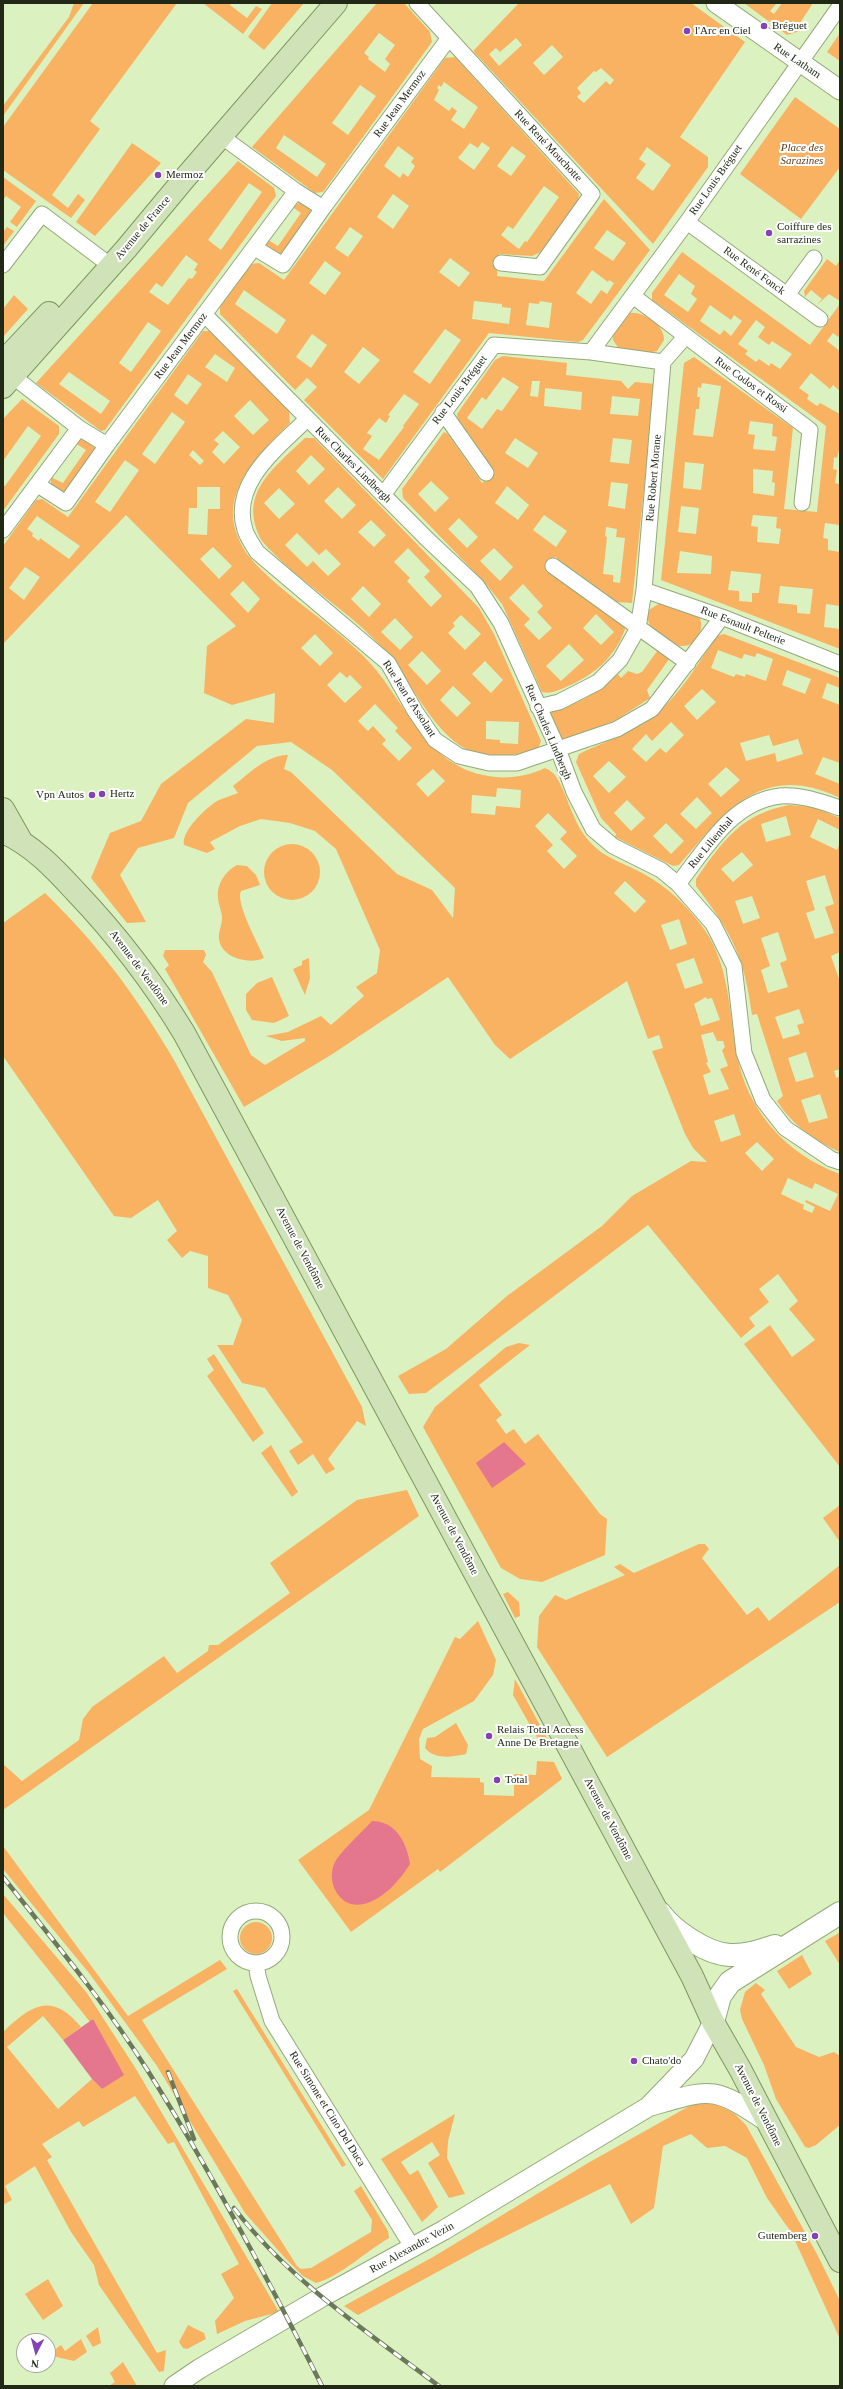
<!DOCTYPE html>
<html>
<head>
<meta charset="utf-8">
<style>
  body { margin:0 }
  #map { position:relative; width:843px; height:2389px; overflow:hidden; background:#dbf1bf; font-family:Georgia,serif }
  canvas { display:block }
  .frame { position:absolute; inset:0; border:4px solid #212916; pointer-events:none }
  .north { position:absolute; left:16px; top:2333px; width:40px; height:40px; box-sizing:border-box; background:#fff; border:1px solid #a6a9a2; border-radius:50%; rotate:186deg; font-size:11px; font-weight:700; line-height:16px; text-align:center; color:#212916 }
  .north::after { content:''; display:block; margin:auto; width:14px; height:18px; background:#8442b6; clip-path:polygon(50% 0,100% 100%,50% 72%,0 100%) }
</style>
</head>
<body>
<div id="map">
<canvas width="843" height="2389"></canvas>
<div class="frame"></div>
<div class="north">N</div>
</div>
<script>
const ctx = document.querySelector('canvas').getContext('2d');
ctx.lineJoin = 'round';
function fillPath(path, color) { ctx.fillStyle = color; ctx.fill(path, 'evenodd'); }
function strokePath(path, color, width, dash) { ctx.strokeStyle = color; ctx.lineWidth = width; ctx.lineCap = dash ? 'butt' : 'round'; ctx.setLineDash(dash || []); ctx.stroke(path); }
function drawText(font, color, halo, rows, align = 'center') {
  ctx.font = font + ' Georgia,serif'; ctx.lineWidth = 4; ctx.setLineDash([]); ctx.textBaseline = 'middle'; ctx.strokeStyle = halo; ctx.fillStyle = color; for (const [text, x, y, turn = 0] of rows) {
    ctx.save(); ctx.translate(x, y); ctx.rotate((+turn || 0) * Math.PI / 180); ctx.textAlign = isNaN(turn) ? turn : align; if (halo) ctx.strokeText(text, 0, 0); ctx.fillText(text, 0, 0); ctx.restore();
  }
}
const green = new Path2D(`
  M74,3H84L3,116V106L69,17Z
  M93,3H177L90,121L100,129L52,195L68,208L78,194L85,200L71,218L3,170V127Z
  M203,3H231L230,5L247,18L256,6L262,9L243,34Z
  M272,3H304L264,50L248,37Z
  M377,3H404L430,32L432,42L323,192L315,193L252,147ZM379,33L395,45L385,59L390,64L385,72L368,59L369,57L364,53ZM360,85L376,96L348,135L332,123ZM284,135L326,164L317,177L276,148Z
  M519,3H691L745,42L680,137L708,157V167L653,244L474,52V50ZM516,38L522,45L499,66L489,54L496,48L500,52ZM552,45L563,57L544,75L533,63ZM601,68L614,80L610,85L606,81L584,103L577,97L581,93L577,88L594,71L596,72ZM647,147L671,165L653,191L636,178L646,164L639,159Z
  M744,3H777L770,11L774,14L782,3H813L800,23L801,28L797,32L787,35Z
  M840,33V61L827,52Z
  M455,57L579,194L578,202L541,252L532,256L499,254L497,276L544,281L604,199L650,250L583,340L578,342L489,333L383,479L304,400L317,387L307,378L295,390L220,314V307L251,264L259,263L284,280L445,58ZM444,82L478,107L464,129L451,120L457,111L452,107L449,111L434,100L439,90L437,88L439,85L441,87ZM482,142L490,148L474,170L458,158L470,143L478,148ZM398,146L414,158L411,162L415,166L408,177L403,173L400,178L384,166ZM512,146L526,156L511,176L497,166ZM544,186L559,197L527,242L525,241L519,249L501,235L508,226L513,229ZM393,194L409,206L393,229L377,217ZM350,227L363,236L348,257L335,248ZM607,230L626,243L613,261L594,248ZM450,258L470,273L459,287L439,272ZM325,261L341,273L325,295L309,283ZM592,270L608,282L609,280L614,283L607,294L601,290L591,304L576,293ZM244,290L286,320L277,334L235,304ZM474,301L502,304V307L511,308L509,324L472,319ZM540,301L552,303L549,328L526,325L529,303L539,304ZM445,329L461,340L430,384L413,372ZM312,334L327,345L311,368L296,357ZM363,347L380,360L359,384L344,372ZM404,394L419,404L403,426L404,427L379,460L363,449L372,436L367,433L379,418L386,423L390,416L388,415Z
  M795,97L840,129V167L801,219L740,174Z
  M132,143L161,163L95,236L76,222Z
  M238,161L274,188L276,196L105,430L101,431L36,383ZM249,183L262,192L221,250L208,240ZM186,255L198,264L194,270L197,272L192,279L189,278L168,305L149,292L156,283L162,287ZM148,322L161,331L131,372L119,363ZM69,372L110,401L101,414L59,384Z
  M3,177L36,201L17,227L10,222L21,207L6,196L3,200Z
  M300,203L309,208L312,214L281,256L266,246L267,239L278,246L301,213L291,206Z
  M7,227L14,231L3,246V232Z
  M682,252L810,345L840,304V334L838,337L833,333L827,341L840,351V391L833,385L830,389L811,373L799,388L809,395L807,399L817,406L820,403L840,414V446L837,458L834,457L833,469L837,470L835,483L839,484L840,525L825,523L823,538L828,539V550L840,552V606L826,604L824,627L840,629V649L661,580L684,363L694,357L793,428L784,509L817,512L826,426L652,300V293ZM679,274L695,286L691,294L697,299L688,312L664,295ZM710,305L731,320L734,315L742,321L731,336L724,330L720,335L700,321ZM756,320L765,327L758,337L769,345L772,341L792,354L780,369L771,363L769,366L759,359L756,362L745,354L748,351L738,344ZM702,383L721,386L713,437L693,435L696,409H699L700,397H697L698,387L701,388ZM750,421L773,424L772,436L777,437L775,451L753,449L755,435L748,434ZM685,462L704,464L701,490L683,488ZM753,469L773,471L772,482L775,483L774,496L753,493ZM681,506L699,508L696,534L678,532ZM753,515L777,517L776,528L781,529L779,544L757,542L758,527L751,526ZM680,551L712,556L711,574L677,573ZM731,571L761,574L759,593H752V602L739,601V591L728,590ZM780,586L813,589L810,614L797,613V605L778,603Z
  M827,259L836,266L840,260V301L829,294L817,305L822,299L811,290L805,297L804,291Z
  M14,295L28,309L3,337V309Z
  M629,313C643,311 665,325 664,340L657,351L649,353L619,349L613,340V335Z
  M203,331H211L289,411L290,423C251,463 208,503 251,559C286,598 334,624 370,663C407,704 424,762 483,775C504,780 526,777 545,768C549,770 553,772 555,775C569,796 571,821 590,842C605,859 625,863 644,874C668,887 688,907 704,929C729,965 729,1009 736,1051C746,1109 785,1154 840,1174V1467L744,1344L770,1325L792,1357L815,1340L789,1309L798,1301L778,1274L759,1289L769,1302L749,1318L755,1326L741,1338L648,1225L426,1393L409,1394L398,1376L446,1349L507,1296L602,1226L632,1196L691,1161L707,1162L693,1148L685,1134L652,1051L663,1048L659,1035L648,1039L627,981L510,1059L495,1045L448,977L331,1055L244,1107L165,969L169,965L163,956L165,950H204L206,955L203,962L212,972L251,1055L265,1065L305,1041V1038L282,1041L266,1036L288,1032L321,1016L331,1025L364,996L356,987L377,973L380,950L336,849L315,831L290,823L261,819L240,826L210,842L215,849L207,853L184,845C181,831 206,808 217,801C223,798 231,796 238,793L233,786C250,773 265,756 288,755L284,769L291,772L397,874L432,890L453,918L455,888L332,770L291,742L257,746L188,803L174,838L138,848L120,875L146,922L127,923L91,878L110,833L141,821L161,784L246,719L274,723L275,693L232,705L204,693L207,646L236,626L126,515L3,644V546L36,500L42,499L68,517ZM215,354L235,368L227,382L205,367ZM188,374L202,384L187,405L174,395ZM250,400L269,420L253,435L234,416ZM172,412L185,422L155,464L142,454ZM223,431L240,447L224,464L212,452L219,444L214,440ZM193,450L204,461L200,465L189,455ZM125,460L139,470L110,512L95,502ZM197,487H220V509H208L207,535L188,534L189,508H197ZM37,516L80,546L69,559L40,538L39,541L32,536L33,533L27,529ZM213,547L232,566L219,579L200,559ZM25,567L40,577L24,600L9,588ZM243,581L260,599L248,613L230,594ZM315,634L333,653L320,666L301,648ZM340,672L347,678L350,675L362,687L345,703L327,685ZM375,704L398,728L395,731L412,748L399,761L382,744L386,740L373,726L368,731L358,721ZM433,769L445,781L428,797L416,784ZM497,788L521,790L520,808L496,806L495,815L471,813L472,795L496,797ZM548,813L567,832L560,839L577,856L564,869L547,851L553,845L535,826ZM625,881L646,901L635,913L614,893ZM679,919L687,944L670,950L661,925ZM694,958L703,983L685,989L676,964ZM706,997L707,999L712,998L720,1020L701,1026L694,1004ZM713,1032L717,1041H723L725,1047L722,1050L728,1066L720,1069L729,1089L709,1095L703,1075L711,1072L706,1063L708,1062L701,1035ZM734,1114L741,1135L721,1142L714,1121ZM757,1142L774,1159L762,1171L745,1153ZM788,1178L812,1189L815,1183L838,1194L830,1211L806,1200L805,1202L815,1207L812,1213L803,1209L804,1205L781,1194Z
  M503,356L567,363L566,375L621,381L628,389L635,382L655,384L632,603L617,602L555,557L547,568L626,626C617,655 596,674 568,686C559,690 552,694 542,692L502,604L486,584L403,498L402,489L444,432L448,434L482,483L494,475L458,422L457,414L495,360ZM503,377L519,387L502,411L497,409L482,429L467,418L482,397L486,400ZM532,381H540L538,397L530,396ZM545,388L582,392L581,410L544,406ZM612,396L640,399L638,416L610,414ZM515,438L538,453L528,468L505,453ZM613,438L632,440L629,464L610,462ZM431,481L449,498L435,512L418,494ZM611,482L628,484L625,509L608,506ZM507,486L529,505L518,520L495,503ZM544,515L567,531L556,547L533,530ZM459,518L478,537L467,548L448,529ZM606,527L617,529L616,537L625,538L620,583L613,582V575L603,574L607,537L605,536ZM494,548L513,567L500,581L480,561ZM523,584L543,606L537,612L552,628L539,640L524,625L530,619L509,598ZM596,614L614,632L601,645L583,628ZM569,644L584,660L561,681L546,666Z
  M22,399L59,426V434L3,511V485L5,486L41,436L28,426L3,461V419Z
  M305,438H314L479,608L494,634L541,741L538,749C512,757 483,761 459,745C429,724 410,680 386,652C350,610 298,583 262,541C236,494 274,468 305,438ZM311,455L325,469L309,485L296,471ZM338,487L356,505L342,519L324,501ZM279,488L295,504L279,519L264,503ZM371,520L386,535L374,547L358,532ZM297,533L319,555L326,549L341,564L328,576L313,561L307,567L285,545ZM408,548L430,571L424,577L442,596L431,607L407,581L410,578L394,562ZM363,586L381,604L369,617L351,599ZM461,615L481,634L465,650L448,633L455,626L453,623ZM395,618L413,637L400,650L381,632ZM422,651L441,671L427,685L408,665ZM485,661L503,680L491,693L472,674ZM453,686L471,703L457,717L440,700ZM486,721L519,722L518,744L500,743V740L486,739Z
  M81,439L93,444L95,450L67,491H59L51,484V477L63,483L86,450L75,443Z
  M660,603L699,616C705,627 698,646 683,646C673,647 652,633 649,623C647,619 648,614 649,610Z
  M724,634L840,678V688L827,683L822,698L840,705V763L823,757L815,774L840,784V798C762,760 725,812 679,865L673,866L615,837L616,834L601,818L576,762L579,754C603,742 631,733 652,717C679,697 698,663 717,636ZM718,650L742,659L744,654L755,657L757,653L773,659L766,681L746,674L745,677L736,674L734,677L711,668ZM787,670L811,679L805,694L782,685ZM702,689L716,702L697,720L684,706ZM671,722L684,735L666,753L660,748L646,762L632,749L646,734L652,741ZM769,735L773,746L798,739L803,754L777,762L775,753L746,761L740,743ZM609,761L626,777L609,793L593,776ZM726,767L740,780L721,797L708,784ZM697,797L712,813L696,829L680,814ZM627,800L645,818L631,831L614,813ZM666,823L684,841L671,854L653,836Z
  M660,647L672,655L647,690L650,698L616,720L568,741L563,742L550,714L553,710L580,701L594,693L618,674L621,678L628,671L637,674L642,672Z
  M789,805L813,807L840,818V830L818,819L810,837L837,850L840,843V952L831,956L840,982V1069L834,1071L836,1078L840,1076V1152C815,1141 792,1125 777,1101L783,1096L757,1014L752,1015C744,955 732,934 696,886V879C723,841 741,814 789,805ZM786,816L791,835L766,842L761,824ZM742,852L753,865L733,882L721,869ZM825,875L834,904L825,907L834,933L815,939L806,913L815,910L806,881ZM752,896L760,918L743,924L735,901ZM778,932L787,960L780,963L788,987L768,993L761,970L770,966L761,938ZM799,1009L804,1023L797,1025L800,1034L783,1039L775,1017ZM806,1052L814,1077L796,1082L788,1058ZM820,1094L828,1118L809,1123L801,1100Z
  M264 872a28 28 0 1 1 56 0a28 28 0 1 1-56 0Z
  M237,865L247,866L256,875L260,885L241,891C235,903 259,945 264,958C250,965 221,958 219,939C218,933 222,925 222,918C222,911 218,904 218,897C217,883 226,871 237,865Z
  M45,893C100,947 135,994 174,1060L362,1407L366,1426L357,1421L328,1459L335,1469L326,1474L313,1454L298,1465L289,1451L303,1442L265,1388L242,1383L217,1345H233L242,1320L228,1295L208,1288V1256L190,1251L182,1258L167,1240L177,1231L158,1200L131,1218L114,1216L3,1056V923Z
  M309,958L310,978L305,995L293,969L302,965V961Z
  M272,977L289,1016L274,1023L252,1020L246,1010V994L257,983Z
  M519,1343L530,1345L479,1385L502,1415L496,1420L506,1434L514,1429L525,1444L538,1434L600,1514L607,1519L605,1555L542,1582L520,1579L501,1568L423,1427L435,1407L506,1347Z
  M214,1354L264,1433L253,1442L207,1376L214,1370L207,1359Z
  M271,1445L298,1492L292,1497L261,1453Z
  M407,1490L419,1516L3,1810V1764L22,1781L79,1740L83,1719L92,1707L164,1656L177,1673L208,1651L209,1645H218L290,1593L270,1563L357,1500Z
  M840,1505V1542L823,1518Z
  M699,1544H705L709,1549L702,1558L747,1615L758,1607L769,1621L840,1565V1602L607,1757L537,1647L539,1616L555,1595L566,1600L625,1575L614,1567L620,1564L634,1573Z
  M508,1592L519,1602L520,1616L515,1618L503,1594Z
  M478,1621L496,1660L493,1675L474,1701L423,1729L419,1739L420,1759L432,1766L431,1777L480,1778V1782L484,1783V1795L514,1796V1774L536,1775L537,1761L554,1762L562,1779L440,1872L438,1869L351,1932L298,1860L369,1810L455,1637L460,1639Z
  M515,1679L548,1740L539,1741L513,1695Z
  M456,1723L468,1745L466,1754C452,1757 435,1760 425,1748L427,1738L435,1737Z
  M3,1846L128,2016L220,1960L227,1969L142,2020L297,2266L301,2269L311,2268L371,2232L372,2220L354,2191L361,2186L388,2231L389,2238C365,2252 341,2276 316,2283L303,2276L285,2258L245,2213L157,2066L89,1973L3,1869Z
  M3,1894L87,1993L136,2069L279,2312L245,2321L217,2334L215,2321L234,2298L221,2274L239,2264L174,2142L168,2144L135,2096L83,2127L79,2121L42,2144L52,2157L47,2160L157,2353L166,2350L164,2371L159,2372L99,2285L94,2265L71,2232L35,2166L5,2186L12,2200L3,2205V2032C32,2004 52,1992 81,2027L63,2040L43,2016L7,2047L58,2109L92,2079L102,2089L93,2019L90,2022L3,1913Z
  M240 1938a16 16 0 1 1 32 0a16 16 0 1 1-32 0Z
  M839,1933L840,1934V1965L825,1941Z
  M802,1955L812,1974L789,1989L777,1971Z
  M756,1983L765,1990L761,1994L796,2047L819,2057L834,2052L840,2056V2125L816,2145L809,2148L805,2147L776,2099L764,2065L742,2019L740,2010L745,1992Z
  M237,1989L346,2165L342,2167L233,1991Z
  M712,2101L735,2114L746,2125L818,2256L840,2301V2339L791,2232L767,2198L747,2158L725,2146L707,2148L691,2134L663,2146L654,2208L631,2224L610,2184L476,2251L358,2315L344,2306L433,2257L588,2163L693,2104Z
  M455,2114L448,2141L447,2158L465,2194L449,2198L428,2163L440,2155L432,2142L401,2162L410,2175L418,2170L438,2207L422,2222L381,2159Z
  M48,2279L63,2306L43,2320L25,2294Z
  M188,2325L204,2333L206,2339L187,2349L183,2348L179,2342Z
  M98,2327L101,2343L93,2347L86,2336Z
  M81,2339L87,2352L74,2361L48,2355L61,2345L65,2351Z
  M123,2362L137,2386H109L115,2382L110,2373Z`);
const water = new Path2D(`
  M504,1442L526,1464L492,1488L476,1463Z
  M372,1821C396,1821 407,1843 410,1864C400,1880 384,1899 364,1904C340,1910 325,1882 335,1862C340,1852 363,1831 372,1821Z
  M93,2019L124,2075L102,2089L92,2079L63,2040Z`);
const minor = new Path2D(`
  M417,3L592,194L540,267L501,263
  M221,136L296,191
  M687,222L820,319
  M255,248L283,265L323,208
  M3,265L42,214L111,266
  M787,295L814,258
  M633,296L810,430L802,503
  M204,314L427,539L477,586L501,623L558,749L574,792L593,829L613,846L661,870L678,884L713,924L734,966L744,1053L763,1100L785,1128L831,1159L840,1162
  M591,352L663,362
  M5,370L79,428L107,445L66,503L38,485
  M443,412L486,473
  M307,419C278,448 230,483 245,530C247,537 253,545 257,552L388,663L415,711L435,740L459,756L489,763H517L617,729L652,709L722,617
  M107,445L296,191L323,208L449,38
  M383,495L494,345L591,352L687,222L840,6
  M3,530L79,428
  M553,566L688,663
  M644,590L722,617L840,664
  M538,707L559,702L598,682L620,660L638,628L644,590L663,362L685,337
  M678,884C706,849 731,802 780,796C800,794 822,802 840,808
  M230 1937a26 26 0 1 1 52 0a26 26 0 1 1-52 0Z
  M256,1963L258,1976L272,2021L413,2248`);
const tertiary = new Path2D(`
  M716,3L840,90
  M651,2106C711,2089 712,2085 766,2121
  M174,2386L199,2369L322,2297L444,2230L648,2107L694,2059L713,2022`);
const secondary = new Path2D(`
  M660,1913C673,1931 707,1954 730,1955C745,1956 760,1951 775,1946
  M713,2022L720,1996L730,1982L840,1913`);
const primary = new Path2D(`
  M3,362L49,313
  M3,387L126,249L185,178L336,3
  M3,809L20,839
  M3,832C32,845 54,868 75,891C117,935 153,982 184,1033L692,1976L713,2022L740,2069L840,2261`);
const rail = new Path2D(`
  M3,1877C53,1940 105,2003 148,2071C212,2173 268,2279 322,2386
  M168,2072L194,2139
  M234,2208C289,2280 367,2332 439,2386`);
const markers = [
  [764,26,4,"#8442b6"],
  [687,31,4,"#8442b6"],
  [158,175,4,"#8442b6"],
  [769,233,4,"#8442b6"],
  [102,794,4,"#8442b6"],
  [92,795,4,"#8442b6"],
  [489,1736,4,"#8442b6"],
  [497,1780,4,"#8442b6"],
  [634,2061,4,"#8442b6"],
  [815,2236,4,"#8442b6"]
];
const poiNames = [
  ["Bréguet",772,26],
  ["l'Arc en Ciel",695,31],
  ["Mermoz",166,175],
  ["Coiffure des",777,227],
  ["sarrazines",777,240],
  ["Hertz",110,794],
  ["Vpn Autos",84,795,"right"],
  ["Relais Total Access",497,1730],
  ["Anne De Bretagne",497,1743],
  ["Total",505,1780],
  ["Chato'do",642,2061],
  ["Gutemberg",807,2236,"right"]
];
const streetNames = [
  ["Rue Latham",797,61,34],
  ["Rue Jean Mermoz",400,104,-54],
  ["Rue René Mouchotte",548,146,47],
  ["Rue Louis Bréguet",716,180,-55],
  ["Avenue de France",143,228,-50],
  ["Rue René Fonck",754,271,36],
  ["Rue Jean Mermoz",181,346,-53],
  ["Rue Codos et Rossi",751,385,36],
  ["Rue Louis Bréguet",460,390,-53],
  ["Rue Charles Lindbergh",353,465,45],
  ["Rue Robert Morane",654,478,-85],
  ["Rue Esnault Pelterie",743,626,21],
  ["Rue Jean d'Assolant",409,699,57],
  ["Rue Charles Lindbergh",548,732,67],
  ["Rue Lilienthal",711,843,-50],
  ["Avenue de Vendôme",139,968,53],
  ["Avenue de Vendôme",300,1248,62],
  ["Avenue de Vendôme",454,1534,62],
  ["Avenue de Vendôme",608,1819,62],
  ["Avenue de Vendôme",758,2105,63],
  ["Rue Simone et Cino Del Duca",327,2109,58],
  ["Rue Alexandre Vezin",412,2248,-29]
];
const parkNames = [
  ["Place des",802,148],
  ["Sarazines",802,161]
];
fillPath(green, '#f9b262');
fillPath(water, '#e4778e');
strokePath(minor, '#94a97a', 17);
strokePath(tertiary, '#94a97a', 21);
strokePath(secondary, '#94a97a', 24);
strokePath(primary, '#7f9660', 24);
strokePath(minor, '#fff', 15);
strokePath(tertiary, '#fff', 19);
strokePath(secondary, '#fff', 22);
strokePath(primary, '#d0e3b8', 22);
strokePath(rail, '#6b7859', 4.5);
strokePath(rail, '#fff', 3, [9]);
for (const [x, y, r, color] of markers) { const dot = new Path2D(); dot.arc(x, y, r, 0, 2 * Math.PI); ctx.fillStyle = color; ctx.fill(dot); strokePath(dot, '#fff', 1.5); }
drawText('11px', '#212916', '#fff', poiNames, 'left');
drawText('11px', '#212916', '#fff', streetNames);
drawText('italic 11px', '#5b3c18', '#fff', parkNames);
</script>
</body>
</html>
